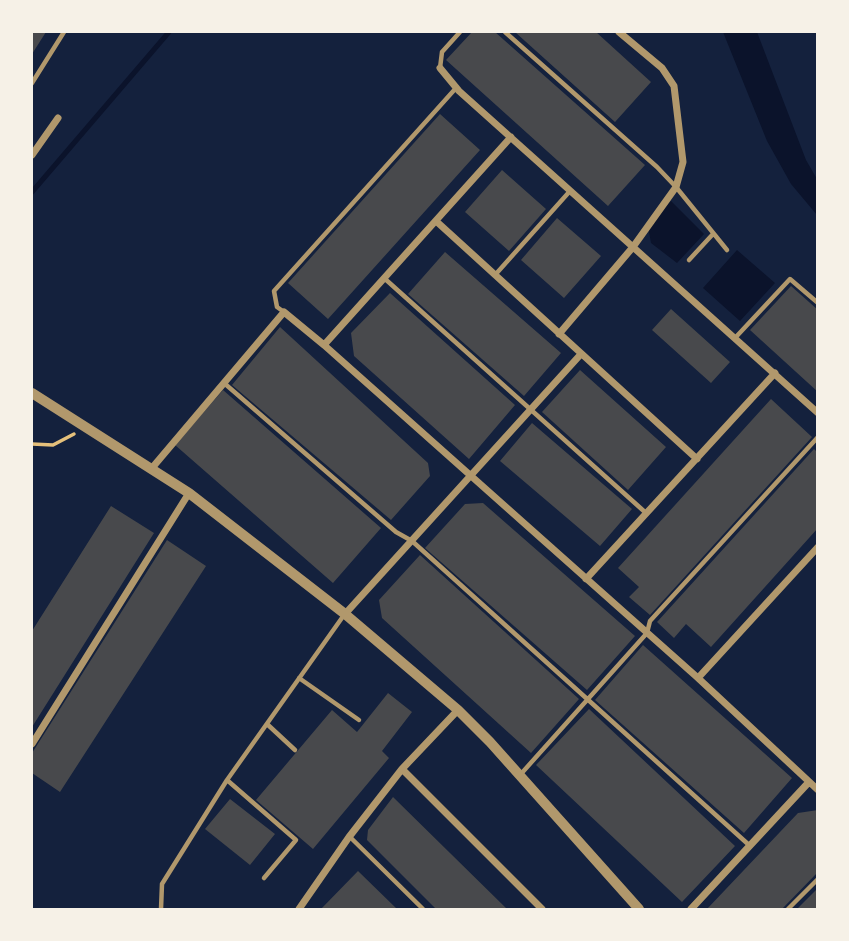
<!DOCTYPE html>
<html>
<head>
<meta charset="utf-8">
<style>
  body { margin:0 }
  #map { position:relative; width:849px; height:941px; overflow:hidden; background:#14213d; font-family:Commissioner,sans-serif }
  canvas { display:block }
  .frame { position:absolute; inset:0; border:33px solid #f6f1e7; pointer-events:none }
</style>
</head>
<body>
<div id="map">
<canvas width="849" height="941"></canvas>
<div class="frame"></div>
</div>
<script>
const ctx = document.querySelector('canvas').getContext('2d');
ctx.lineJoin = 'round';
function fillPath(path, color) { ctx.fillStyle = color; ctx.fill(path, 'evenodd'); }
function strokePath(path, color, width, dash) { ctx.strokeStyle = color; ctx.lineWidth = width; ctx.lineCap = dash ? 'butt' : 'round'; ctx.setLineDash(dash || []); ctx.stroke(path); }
const water = new Path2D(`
  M723,32H757L806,160L817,179V215L791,184L767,141Z
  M671,201L704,234L677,263L651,243L648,226Z
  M737,250L775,283L740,321L703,288Z`);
const stream = new Path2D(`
  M32,192L169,32`);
const building = new Path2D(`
  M32,32H46L32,54Z
  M472,32H495L645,165L608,206L446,60Z
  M515,32H596L651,82L615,122Z
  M440,114L480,150L328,319L288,283Z
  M502,170L546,209L509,251L465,212Z
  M557,218L601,256L564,298L521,260Z
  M445,252L561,353L524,396L408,294Z
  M791,286L818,310V392L750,330Z
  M390,293L515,405L469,459L354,356L351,333Z
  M671,309L730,362L711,383L652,330Z
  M280,327L428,463L430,476L391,520L232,385Z
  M580,370L666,447L628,490L542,412Z
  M223,390L381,528L333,583L175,445Z
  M771,399L812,437L650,615L629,597L639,587L618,568Z
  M532,423L632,509L600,546L500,461Z
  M814,449L818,453V528L711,647L686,624L674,638L657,622Z
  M483,503L635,636L587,690L425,548L465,504Z
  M111,506L154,533L32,727V631Z
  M167,540L206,566L60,792L32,773V753Z
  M420,555L579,699L531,753L382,618L379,600Z
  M643,645L792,778L744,833L595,700Z
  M388,693L412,712L382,751L389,758L313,849L256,800L332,710L357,732Z
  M589,709L735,846L682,902L536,765Z
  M393,797L507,909H436L367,840L368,830Z
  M230,799L275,834L250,865L205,829Z
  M818,810V872L782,909H707L798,813Z
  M358,871L397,909H321Z
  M818,888V909H797Z`);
const path = new Path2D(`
  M32,444L53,445L74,434`);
const service = new Path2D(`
  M505,32L657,167L676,187L727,250
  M440,68L442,52L460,32
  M32,83L64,32
  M689,260L713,234
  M495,275L570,191
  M384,278L646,513
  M284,312L277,307L274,291L456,88
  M735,338L790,279L818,303
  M224,383L396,532L412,541L749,845
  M299,678L359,720
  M267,724L295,750
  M520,775L647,633L650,621L818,437
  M227,780L296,840L264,878
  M350,837L423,909
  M161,909L162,884L227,780L344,615
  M788,909L818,879`);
const minor = new Path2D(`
  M440,68L459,91L818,413
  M32,155L58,118
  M436,221L697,459
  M559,334L633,247L676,187L683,162L674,86L662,68L619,32
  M324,345L511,137
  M152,468L284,312L324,345L698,678L818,790
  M586,579L775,373
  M345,614L581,354
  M698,678L818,547
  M32,744L189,493
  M402,769L542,909
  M299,909L349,837L402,769L458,710
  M691,909L809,782`);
const tertiary = new Path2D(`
  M32,393L189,493L345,614L458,710L490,742L639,909`);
fillPath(water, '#0b132b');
strokePath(stream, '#0b132b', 5);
fillPath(building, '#48494c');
strokePath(path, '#e5c07b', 3.5);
strokePath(service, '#b1986c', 4.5);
strokePath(minor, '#b1986c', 7);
strokePath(tertiary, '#b1986c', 10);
</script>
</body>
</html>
